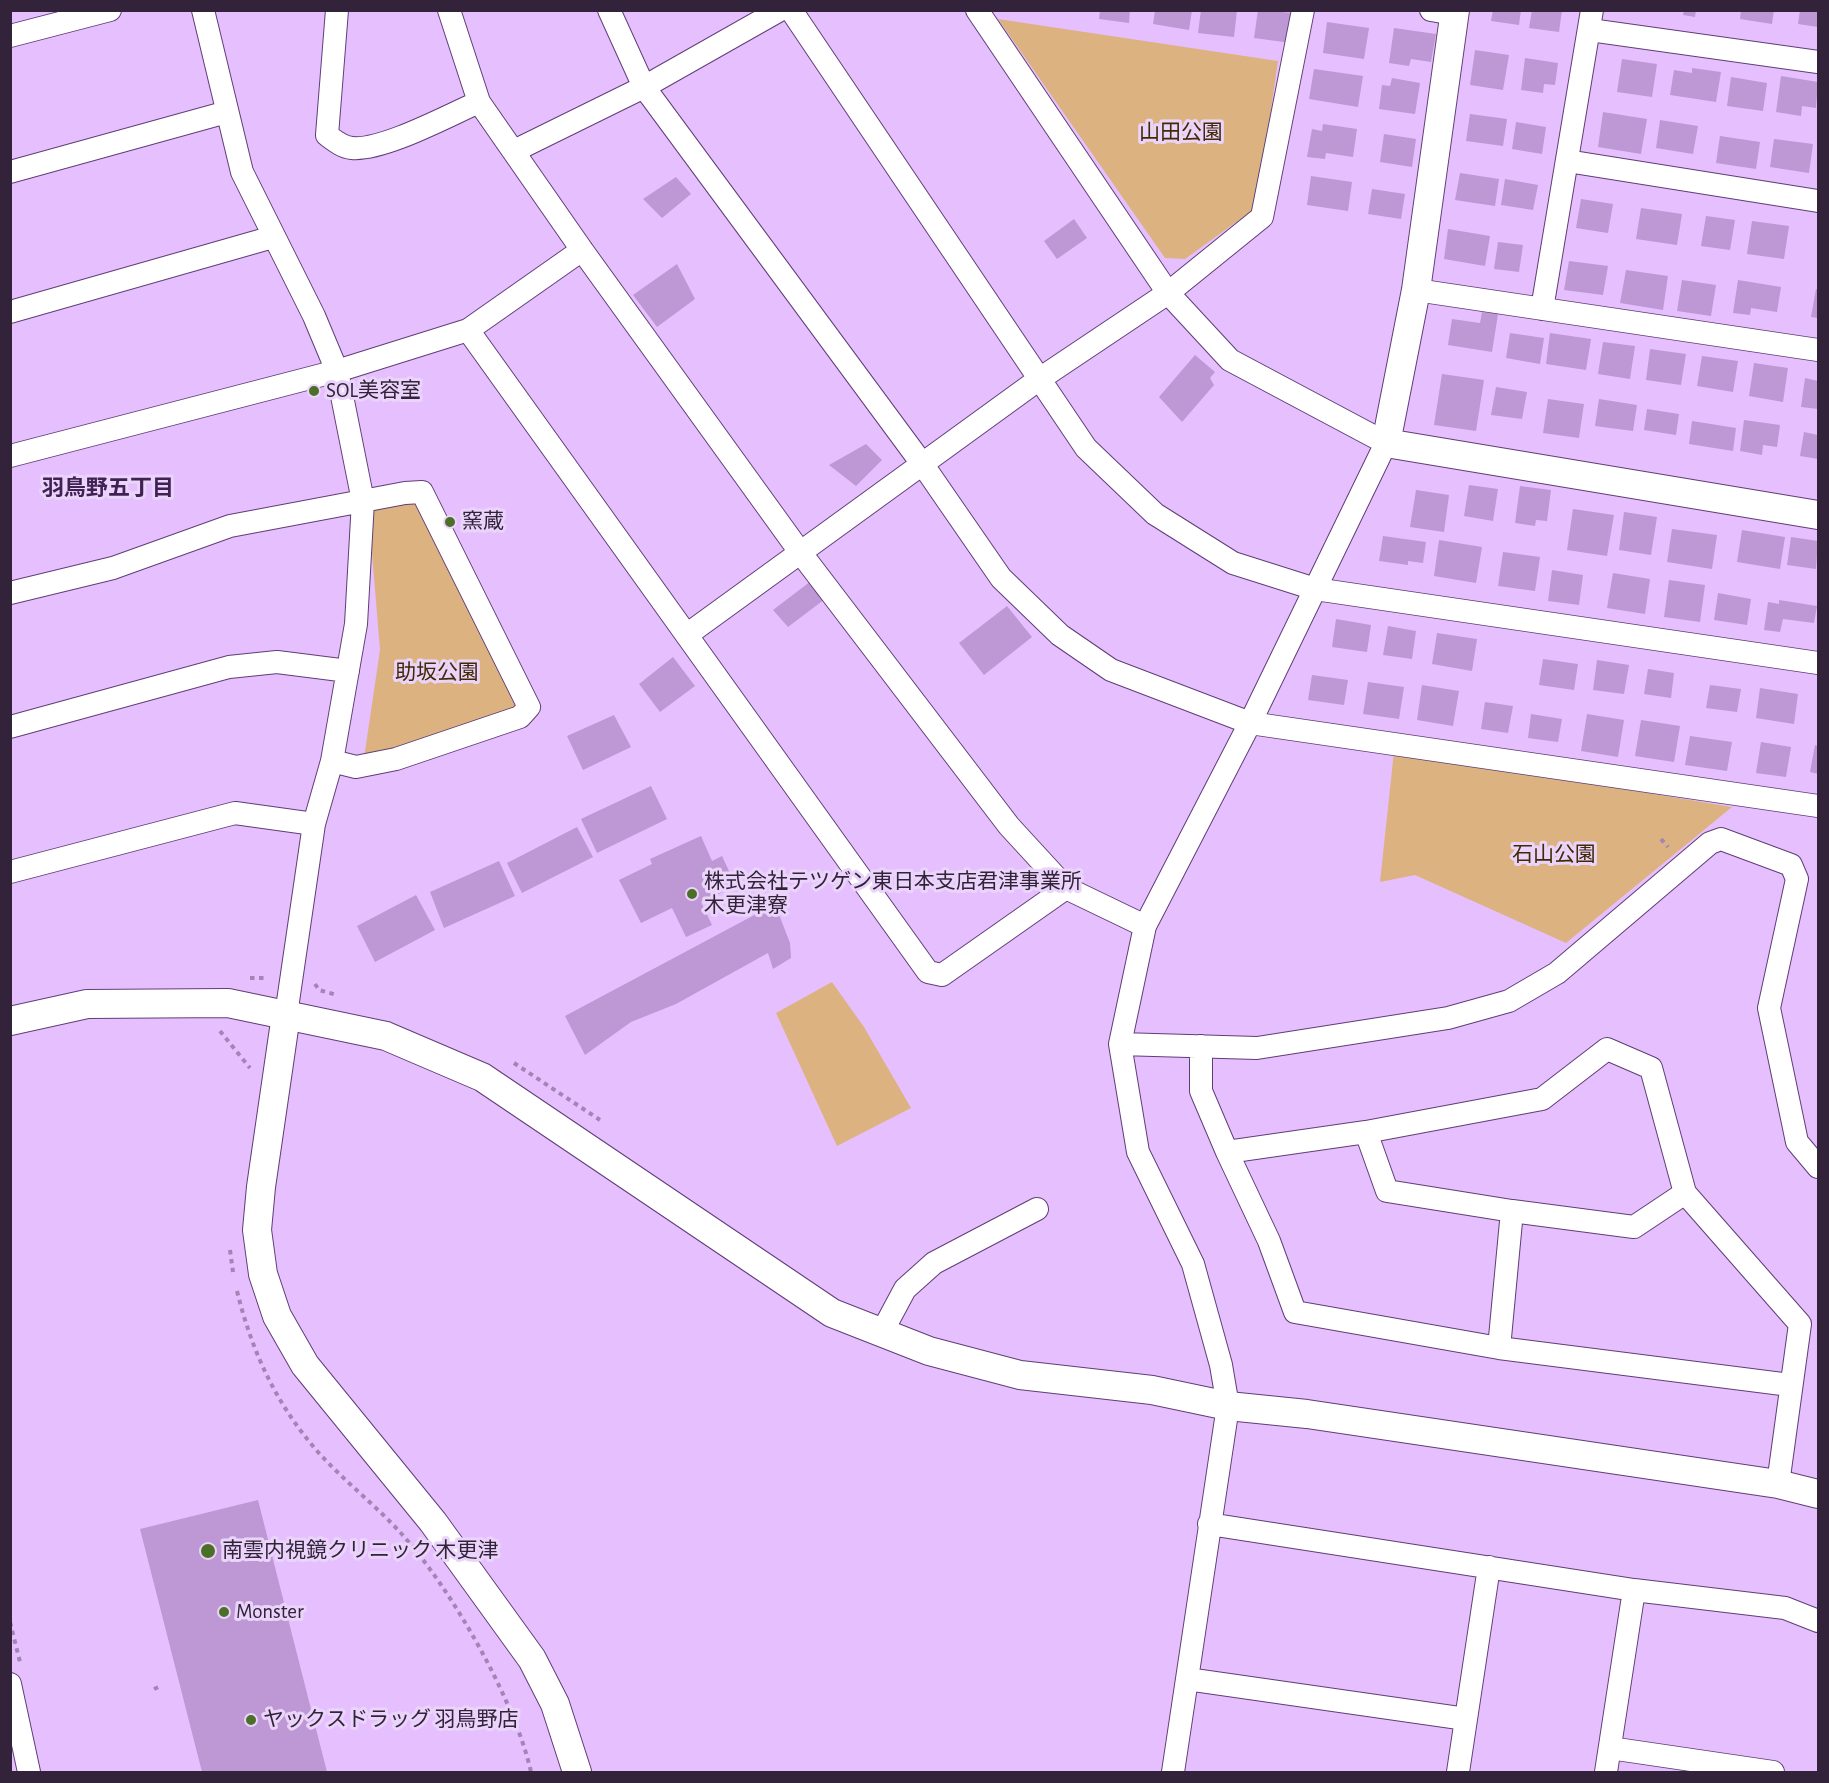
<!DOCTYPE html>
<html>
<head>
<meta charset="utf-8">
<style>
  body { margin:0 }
  #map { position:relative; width:1829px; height:1783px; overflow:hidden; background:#e6bfff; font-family:"Alegreya Sans",sans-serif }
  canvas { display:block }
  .frame { position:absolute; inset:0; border:12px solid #32233b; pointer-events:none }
</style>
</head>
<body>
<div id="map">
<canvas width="1829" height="1783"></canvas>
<div class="frame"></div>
</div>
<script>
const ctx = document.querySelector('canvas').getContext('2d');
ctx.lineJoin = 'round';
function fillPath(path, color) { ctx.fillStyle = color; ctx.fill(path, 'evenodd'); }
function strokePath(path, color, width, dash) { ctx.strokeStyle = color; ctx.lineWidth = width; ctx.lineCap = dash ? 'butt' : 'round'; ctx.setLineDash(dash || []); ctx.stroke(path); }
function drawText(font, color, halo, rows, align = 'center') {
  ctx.font = font + ' "Alegreya Sans","Noto Sans JP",sans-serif'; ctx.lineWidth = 6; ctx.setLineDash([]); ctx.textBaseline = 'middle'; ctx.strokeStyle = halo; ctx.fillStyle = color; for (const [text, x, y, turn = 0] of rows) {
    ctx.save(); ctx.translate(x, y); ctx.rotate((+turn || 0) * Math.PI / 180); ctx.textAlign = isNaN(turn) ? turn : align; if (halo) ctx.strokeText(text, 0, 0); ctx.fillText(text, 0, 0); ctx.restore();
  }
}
const green = new Path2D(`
  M998,19L1278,61L1257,207L1185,259L1165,258Z
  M419,497L520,704L514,712L364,758L380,650L368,505Z
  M1394,751L1732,807L1566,943L1415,875L1380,882Z
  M832,982L864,1027L911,1108L837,1146L776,1013Z`);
const building = new Path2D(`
  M1100,10H1130L1129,23L1099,19Z
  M1155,10H1192L1189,30L1153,24Z
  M1201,10H1237L1234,37L1198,33Z
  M1258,10L1294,13L1291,43L1254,38Z
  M1493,10H1521L1519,25L1491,21Z
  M1532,10H1562L1559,32L1529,28Z
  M1684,10H1696L1695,17L1683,15Z
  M1741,10H1774L1772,24L1740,19Z
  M1800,10H1818V27L1798,24Z
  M1327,22L1369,28L1364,59L1323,53Z
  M1394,28L1436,34L1431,62L1411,59L1409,66L1389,63Z
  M1475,50L1509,55L1503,90L1470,85Z
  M1525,58L1558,63L1555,85L1544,84L1543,93L1521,90Z
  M1622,59L1657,64L1652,97L1617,92Z
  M1692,68L1721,72L1716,102L1670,95L1674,70L1692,73Z
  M1314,69L1363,76L1358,107L1309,99Z
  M1781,76L1818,82L1816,108L1802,106L1801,116L1776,112Z
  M1731,77L1767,83L1763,111L1727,106Z
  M1392,78L1420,83L1415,114L1379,109L1382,85L1390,86Z
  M1603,112L1647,119L1641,154L1598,147Z
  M1470,114L1507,119L1503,146L1466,141Z
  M1660,120L1698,126L1693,154L1656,148Z
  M1516,122L1546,127L1542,154L1512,149Z
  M1323,124L1357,129L1353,157L1326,153L1325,159L1307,157L1312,129L1322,131Z
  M1384,134L1416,139L1412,167L1380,162Z
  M1720,136L1760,142L1756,169L1716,163Z
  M1774,139L1813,144L1809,173L1770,167Z
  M1460,173L1499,179L1495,206L1455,200Z
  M1311,176L1352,182L1348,211L1307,205Z
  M676,177L691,194L662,218L643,199Z
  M1505,179L1538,185L1533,210L1501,205Z
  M1372,189L1405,194L1401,219L1368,214Z
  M1581,199L1613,204L1608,233L1576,228Z
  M1641,208L1682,214L1677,245L1636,239Z
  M1706,216L1735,220L1730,250L1701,246Z
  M1074,219L1087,238L1057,259L1044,241Z
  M1752,221L1789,226L1784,259L1747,254Z
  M1448,229L1490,236L1485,266L1444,259Z
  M1498,242L1523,245L1519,272L1494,269Z
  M1569,261L1608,266L1603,295L1564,290Z
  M677,264L695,299L657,327L633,295Z
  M1626,270L1668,276L1663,310L1620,303Z
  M1682,280L1716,285L1711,316L1677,311Z
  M1738,280L1781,287L1777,312L1751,308L1750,315L1733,313Z
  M1816,289L1818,290V318L1811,317Z
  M1482,312L1498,314L1492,352L1448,345L1452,319L1480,323Z
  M1510,333L1544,338L1540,364L1506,358Z
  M1550,333L1591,339L1586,370L1546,364Z
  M1603,342L1635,346L1630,379L1598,374Z
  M1650,349L1686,354L1681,385L1646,380Z
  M1195,355L1215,372L1210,378L1214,385L1182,422L1159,397Z
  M1702,356L1738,361L1733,392L1697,386Z
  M1754,363L1788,368L1783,402L1749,396Z
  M1442,374L1484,380L1476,431L1434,425Z
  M1805,378L1818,381V409L1801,407Z
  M1496,387L1527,392L1522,419L1491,415Z
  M1548,399L1584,404L1579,438L1543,433Z
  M1599,399L1637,405L1633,431L1595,426Z
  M1647,409L1679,414L1676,435L1644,430Z
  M1744,420L1780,425L1777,447L1763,445L1762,455L1740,451Z
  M1692,421L1736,428L1733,451L1689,444Z
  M1804,432L1818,435V459L1800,456Z
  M866,444L882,460L856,486L829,465Z
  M1469,485L1498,489L1493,521L1464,516Z
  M1520,486L1551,490L1547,521L1536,520L1535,526L1515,523Z
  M1416,490L1449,495L1444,532L1410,527Z
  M1573,509L1614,515L1607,556L1567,550Z
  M1624,512L1657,517L1651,555L1619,550Z
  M1672,529L1717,535L1712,569L1667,562Z
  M1742,530L1785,537L1780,569L1737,562Z
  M1383,536L1426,542L1423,563L1408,561V565L1379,561Z
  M1791,537L1818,541L1816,569L1787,565Z
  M1439,540L1482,547L1476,583L1434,576Z
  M1503,552L1540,557L1535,591L1498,586Z
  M1552,570L1583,575L1579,605L1548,601Z
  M1613,573L1650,579L1645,614L1607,608Z
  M1669,580L1705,585L1700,622L1664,617Z
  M811,581L825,599L788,627L773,610Z
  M1718,593L1751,599L1747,625L1714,620Z
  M1779,600L1817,606L1814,623L1783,619L1780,632L1764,630L1768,602L1779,604Z
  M1007,606L1032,637L984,675L959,643Z
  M1336,619L1371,625L1367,652L1332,647Z
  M1388,626L1416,631L1412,659L1383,655Z
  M1437,633L1477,639L1472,671L1432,664Z
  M673,657L695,686L660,712L639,684Z
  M1543,659L1578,664L1574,690L1539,685Z
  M1597,660L1629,665L1624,694L1593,690Z
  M1648,669L1674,673L1671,698L1644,694Z
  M1312,675L1348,680L1344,705L1308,700Z
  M1368,682L1404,687L1399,719L1363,714Z
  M1422,685L1459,691L1453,726L1417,720Z
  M1710,685L1741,689L1737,712L1706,708Z
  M1760,688L1798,694L1794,724L1756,718Z
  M1485,702L1513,706L1508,733L1481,729Z
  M1531,714L1562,719L1558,742L1528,738Z
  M1587,714L1624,720L1618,757L1581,751Z
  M614,715L631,747L583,770L567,736Z
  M1641,720L1680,726L1674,762L1635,756Z
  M1690,736L1732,742L1727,771L1685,765Z
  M1761,742L1791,747L1786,777L1756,773Z
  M1815,745L1818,746V774L1810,772Z
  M651,786L667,819L597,853L581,819Z
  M577,827L593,857L522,893L507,863Z
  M701,836L712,861L722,856L736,886L701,902L712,925L686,937L672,908L641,923L619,880L652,864L650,859Z
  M499,861L515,896L444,928L430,892Z
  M416,895L435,930L375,962L357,926Z
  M775,904L790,943L791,958L773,969L768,953L676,1004L631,1022L585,1055L565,1016Z
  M258,1500L296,1650L327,1772H202L140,1529Z`);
const path = new Path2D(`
  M1661,839L1668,847
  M250,978H267
  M315,984L319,990L337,995
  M220,1031L250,1068
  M514,1063L600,1120
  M230,1250L233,1272
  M237,1291C252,1352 276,1404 318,1452C343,1480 373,1503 399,1531C450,1586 515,1700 531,1772
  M10,1622L20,1662
  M154,1689L161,1686`);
const minor = new Path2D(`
  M203,10L242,172L314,316L337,371L363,501L356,624L332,761L314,824L286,1015
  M337,10L327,135C335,141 342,147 352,148C383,151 449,115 479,102
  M449,10L479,102L582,250L800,552L1009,826L1066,888L1145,926
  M609,10L644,87L923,465L1001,578L1060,635L1111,670L1250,723L1818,806
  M791,10L1086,448L1155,514L1233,563L1315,589L1818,663
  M977,10L1168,293L1230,360L1386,443L1250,723L1145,926L1120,1044L1138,1152L1193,1264L1221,1365L1228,1406L1187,1679
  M1431,10L1454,14
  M1590,30L1818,62
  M10,36L110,10
  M514,151L644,87L780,10
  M1567,161L1818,201
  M10,172L227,112
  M1416,290L1818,350
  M1542,309L1592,10
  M10,312L273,237
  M468,330L928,972L942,975L1066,888
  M10,456L337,371L468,330L582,250
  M10,593L113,568L230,526L405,493L422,492L529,707L520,717L396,759L356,767L332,761
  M688,634L1038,380L1168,293L1262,217L1303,10
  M10,727L229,667L277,662L348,671
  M10,872L235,813L314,824
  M1120,1044L1257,1048L1448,1018L1509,1001L1557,973L1710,843L1721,839L1791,865L1797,879L1769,1008L1797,1142L1818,1167
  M1201,1046V1091L1227,1152L1366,1132L1542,1099L1607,1049L1651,1068L1685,1193L1800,1324L1778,1484
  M1366,1132L1387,1191L1512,1211L1499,1348
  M1227,1152L1269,1241L1295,1312L1499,1348L1790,1385
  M1512,1211L1634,1227L1685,1193
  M882,1332L905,1289L934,1263L1037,1209
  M1209,1524L1634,1590L1785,1608L1818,1621
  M10,1684L29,1772
  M1610,1748L1773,1772
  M1173,1772L1187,1679L1466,1719
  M1458,1772L1489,1567
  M1606,1772L1634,1590`);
const tertiary = new Path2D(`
  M1455,10L1416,290L1386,443L1818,515
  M286,1015L261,1187L257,1230L263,1274L277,1316L305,1365L433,1522L532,1659L555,1704L577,1772
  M10,1021L87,1004L228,1003L386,1036L482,1077L832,1313L929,1351L1020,1375L1152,1390L1228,1406L1307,1414L1778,1484L1818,1494`);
const markers = [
  [314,391,6,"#4b6f27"],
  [450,522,6,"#4b6f27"],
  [692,894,6,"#4b6f27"],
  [208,1551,8,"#4b6f27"],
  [224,1612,6,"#4b6f27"],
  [251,1720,6,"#4b6f27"]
];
const parkNames = [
  ["山田公園",1181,133],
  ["助坂公園",437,673],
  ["石山公園",1554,855]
];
const poiNames = [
  ["SOL美容室",326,391],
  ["窯蔵",462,522],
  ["株式会社テツゲン東日本支店君津事業所",704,882],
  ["木更津寮",704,906],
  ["南雲内視鏡クリニック 木更津",222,1551],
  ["Monster",236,1612],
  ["ヤックスドラッグ 羽鳥野店",263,1720]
];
const neighbourhoodNames = [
  ["羽鳥野五丁目",108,488]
];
fillPath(green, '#dcb380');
fillPath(building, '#bd98d5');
strokePath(minor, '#603e75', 24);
strokePath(tertiary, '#603e75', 30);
strokePath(path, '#a284b5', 4, [4.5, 4.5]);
strokePath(minor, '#fff', 22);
strokePath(tertiary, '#fff', 28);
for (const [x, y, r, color] of markers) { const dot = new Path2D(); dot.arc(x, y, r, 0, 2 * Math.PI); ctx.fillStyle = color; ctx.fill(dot); strokePath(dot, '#ead4fa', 2); }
drawText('21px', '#412905', '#ead4fa', parkNames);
drawText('21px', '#32233b', '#ead4fa', poiNames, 'left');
drawText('bold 22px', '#412054', '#ead4fa', neighbourhoodNames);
</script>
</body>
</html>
